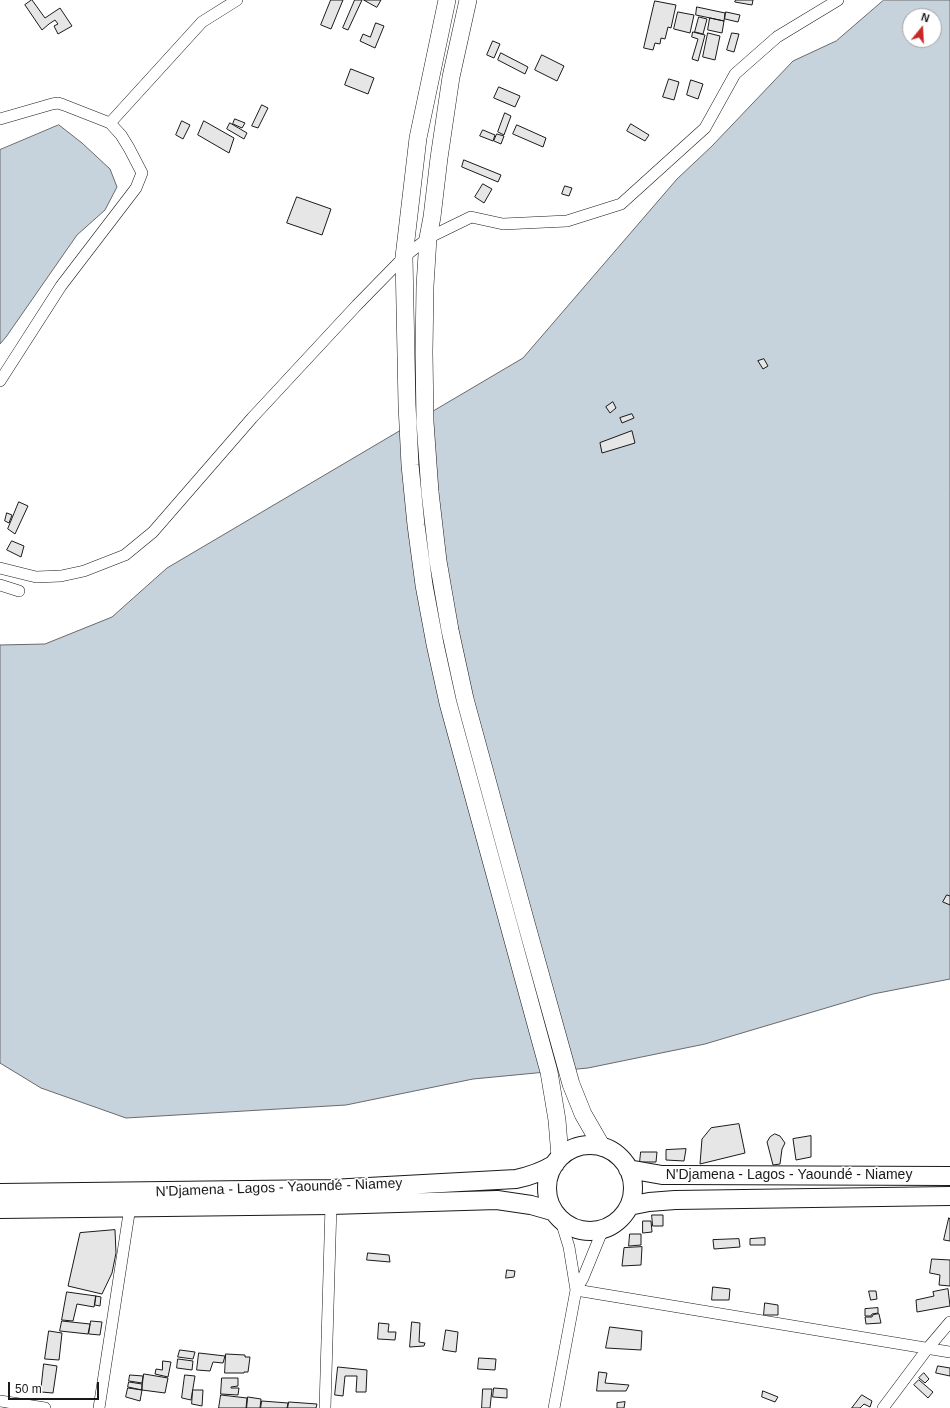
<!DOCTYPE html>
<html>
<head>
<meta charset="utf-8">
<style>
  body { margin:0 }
  #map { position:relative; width:950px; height:1408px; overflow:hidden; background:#fff; font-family:Arial,sans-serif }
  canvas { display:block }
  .north { position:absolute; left:902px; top:8px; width:40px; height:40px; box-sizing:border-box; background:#fff; border:1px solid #a3a3a3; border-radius:50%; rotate:18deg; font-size:11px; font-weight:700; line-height:16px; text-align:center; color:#1a1a1a }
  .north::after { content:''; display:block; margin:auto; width:14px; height:18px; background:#c62828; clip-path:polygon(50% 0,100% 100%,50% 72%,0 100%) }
  .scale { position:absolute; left:8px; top:1382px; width:91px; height:18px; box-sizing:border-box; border:2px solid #1a1a1a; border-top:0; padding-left:5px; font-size:12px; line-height:14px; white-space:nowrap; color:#1a1a1a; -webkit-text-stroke:3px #fff; paint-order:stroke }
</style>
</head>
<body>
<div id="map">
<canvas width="950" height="1408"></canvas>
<div class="north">N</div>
<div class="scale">50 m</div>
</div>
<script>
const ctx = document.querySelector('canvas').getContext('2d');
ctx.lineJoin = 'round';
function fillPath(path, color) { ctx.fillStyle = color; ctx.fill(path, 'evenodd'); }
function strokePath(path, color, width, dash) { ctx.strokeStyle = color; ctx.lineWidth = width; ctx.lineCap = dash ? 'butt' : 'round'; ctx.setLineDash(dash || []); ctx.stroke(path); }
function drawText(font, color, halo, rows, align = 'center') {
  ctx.font = font + ' Arial,sans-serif'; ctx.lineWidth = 3; ctx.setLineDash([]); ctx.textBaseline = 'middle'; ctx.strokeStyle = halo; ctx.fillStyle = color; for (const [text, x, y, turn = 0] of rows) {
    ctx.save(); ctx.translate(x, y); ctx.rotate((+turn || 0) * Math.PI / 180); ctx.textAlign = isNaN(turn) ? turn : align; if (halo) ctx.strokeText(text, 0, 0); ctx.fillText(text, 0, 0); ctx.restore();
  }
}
const water = new Path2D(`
  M884,0H950V979L873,994L705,1044L588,1068L473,1079L346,1105L126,1118L41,1088L0,1063V645L45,644L112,617L167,568L523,358L677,179L712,146L793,61L836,41ZM910,16H934V40H910Z
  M59,125L82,143L110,169L117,187L105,210L77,235L6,337L0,344V150Z`);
const building = new Path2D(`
  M32,0L45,18L60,8L72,26L58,34L54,26L58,24L55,20L49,24L42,30L25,5Z
  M331,0H343L331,29L321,25Z
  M355,0H362L348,30L343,28Z
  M364,0H381L377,7Z
  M736,0H753L752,5L735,2Z
  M655,1L676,5L671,28L668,27L665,39L661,38L660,44L655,43L653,50L644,48Z
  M697,7L725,13L724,21L696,15Z
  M678,12L694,15L690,33L674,29Z
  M726,12L740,15L738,22L725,19Z
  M699,17L707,19L703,34L695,32Z
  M710,18L724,21L722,33L708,30Z
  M376,23L384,26L375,48L360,41L363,34L370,37Z
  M693,32L705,35L698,61L692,59L698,39L692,37Z
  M708,33L720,36L715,60L703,57Z
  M732,33L739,34L734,52L727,50Z
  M493,41L500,44L494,58L487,55Z
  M501,53L528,67L525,74L498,60Z
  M542,55L564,66L557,81L535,70Z
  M351,69L374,78L368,94L345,85Z
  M669,79L679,82L674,100L663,97Z
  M691,80L703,84L698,99L687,95Z
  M499,87L520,96L515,107L494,98Z
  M262,105L268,108L258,128L252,126Z
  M505,113L511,116L504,135L498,132Z
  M235,119L245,123L242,128L233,124Z
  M182,121L190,125L183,139L176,135Z
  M204,121L234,138L229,153L198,135Z
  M230,123L247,133L244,139L227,129Z
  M631,124L649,135L645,141L627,131Z
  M517,125L546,138L543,147L513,134Z
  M483,130L495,135L493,141L480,136Z
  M497,134L504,136L501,144L494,141Z
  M464,160L501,175L498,182L462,167Z
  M483,184L492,189L484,203L475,197Z
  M565,186L572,188L569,196L562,194Z
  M297,197L331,209L322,235L287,223Z
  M764,359L768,366L763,369L758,361Z
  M613,402L616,408L610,413L606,407Z
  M632,414L634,418L622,423L620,418Z
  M632,431L635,443L602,453L600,443Z
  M19,502L28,506L15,534L8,529Z
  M7,513L12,515L9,523L5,521Z
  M12,541L24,546L21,557L7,550Z
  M947,895L950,896V905L943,902Z
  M739,1124L745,1153L700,1164L702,1139L711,1128Z
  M775,1134L780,1136L785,1143L782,1149L780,1164L773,1165L767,1142L770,1137Z
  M811,1136V1157L796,1160L793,1139Z
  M686,1149L684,1161L666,1160V1150Z
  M641,1152H657L656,1162H640Z
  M652,1215H663V1226H653Z
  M949,1218L950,1219V1241L944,1240Z
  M643,1221H651L652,1232L643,1233Z
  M115,1230L116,1253L112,1273L102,1294L68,1286L80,1233Z
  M630,1234H641V1245L629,1246Z
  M765,1238V1245H750V1239Z
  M739,1239L740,1247L714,1249L713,1240Z
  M642,1247L641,1265L622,1266L624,1248Z
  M368,1253L389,1255L390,1262L367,1260Z
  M932,1259L950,1260V1286L939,1285L940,1275L930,1273Z
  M507,1270L515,1271L514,1277L506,1278Z
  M713,1287L730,1289L729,1300H712Z
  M948,1289L950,1306L917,1312L916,1300L934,1296L933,1292Z
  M869,1291H876L877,1299L871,1300Z
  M67,1292L96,1296L94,1307L77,1304L73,1321L62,1320Z
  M96,1296L101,1297L100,1306L95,1305Z
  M765,1303L778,1305V1315H764Z
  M878,1308V1313L872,1314L871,1316H865V1309Z
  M879,1314L881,1323L866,1324L865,1317H872L873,1315Z
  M62,1321L90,1324L88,1334L60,1331Z
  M91,1321L102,1322L100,1335L89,1334Z
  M412,1322L420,1323L419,1342L425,1343L424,1346L410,1347Z
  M379,1323L389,1324L388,1332H396L395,1340L378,1339Z
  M610,1327L642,1331L641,1350L606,1348Z
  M446,1330L458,1332L456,1352L443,1350Z
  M49,1331L62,1333L59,1360L45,1359Z
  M180,1350L195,1352L193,1359L178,1357Z
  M199,1353L225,1356L223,1363L213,1362L210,1371L197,1370Z
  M226,1354L245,1355V1357H250L248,1372H244V1373H225Z
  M479,1358L496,1359L495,1370L478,1369Z
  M178,1359L193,1361L192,1370L177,1368Z
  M163,1361L171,1362L168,1377L155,1374L156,1369L162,1370Z
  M44,1364L57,1366L53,1393L41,1392Z
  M938,1366L950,1368V1376L936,1373Z
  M338,1367L367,1370L366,1392H356L357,1376H345L343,1396L335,1395Z
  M599,1372L607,1373L605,1383L629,1385L626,1391H597Z
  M924,1373L929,1379L925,1383L919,1378Z
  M144,1374L168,1378L165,1393L142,1390Z
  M130,1375L143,1376L142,1383L129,1381Z
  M185,1375L195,1376L191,1400L182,1398Z
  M222,1378H238V1386L231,1387V1388H239L238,1395L221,1394Z
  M919,1380L933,1392L928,1398L914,1385Z
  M129,1382L142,1384V1390L128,1387Z
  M128,1388L142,1390L140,1401L126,1397Z
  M494,1388L507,1389V1398L493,1397Z
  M483,1389H492L490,1408H482Z
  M193,1390H203L202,1406L192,1404Z
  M763,1391L778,1397L775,1402L762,1397Z
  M221,1395L247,1398L246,1408H219Z
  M862,1395L872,1401L870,1407L864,1404L860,1408H852Z
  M248,1397L261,1399L260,1408H247Z
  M262,1401L288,1403L287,1408H261Z
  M289,1402L317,1404L316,1408H288Z
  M625,1402L624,1408H617V1403Z`);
const minor = new Path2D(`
  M0,119L52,104L58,103L64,105L110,123L121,135L129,148L142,173L136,188L61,286L0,381
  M110,123L202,22L237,0
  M0,568L36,577L61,576L84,571L125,555L153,532L252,418L357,305L404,257L428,238L471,217L503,224L567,221L621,204L705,128L735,74L777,37L838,0
  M0,585L19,591
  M576,1290L950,1352
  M576,1290L583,1278L603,1229
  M0,1401L45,1408
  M99,1408L130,1207
  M325,1408L331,1205
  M554,1408L576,1290L569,1247L561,1221
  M883,1408L928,1348L950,1322`);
const primary = new Path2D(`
  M447,0L418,138L404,257L407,405L410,465L416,525L424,585L435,644L448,703L549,1072L557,1120L560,1157
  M468,0L451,77L439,158L432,217L428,238L425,286L424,352L425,422L430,492L438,561L450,630L465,699L525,919L571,1084L583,1114L602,1147`);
const trunk = new Path2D(`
  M547 1188a43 43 0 1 1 86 0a43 43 0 1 1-86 0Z
  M628,1169L662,1175H676L950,1176
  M0,1193L331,1189L516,1179C530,1176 542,1172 555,1164
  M629,1206L649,1202L675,1200L950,1196
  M0,1209L331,1205L497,1200L531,1205L552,1211`);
const streetNames = [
  ["N'Djamena - Lagos - Yaoundé - Niamey",789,1175],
  ["N'Djamena - Lagos - Yaoundé - Niamey",279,1188,-2]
];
fillPath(water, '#c6d2dc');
strokePath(water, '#6a6a6a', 1);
fillPath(building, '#e6e6e6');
strokePath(building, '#1a1a1a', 1);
strokePath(minor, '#1a1a1a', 12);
strokePath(primary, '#1a1a1a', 18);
strokePath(trunk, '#1a1a1a', 20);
strokePath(minor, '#fff', 11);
strokePath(primary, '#fff', 17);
strokePath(trunk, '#fff', 18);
drawText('14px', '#1a1a1a', '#fff', streetNames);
</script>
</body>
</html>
